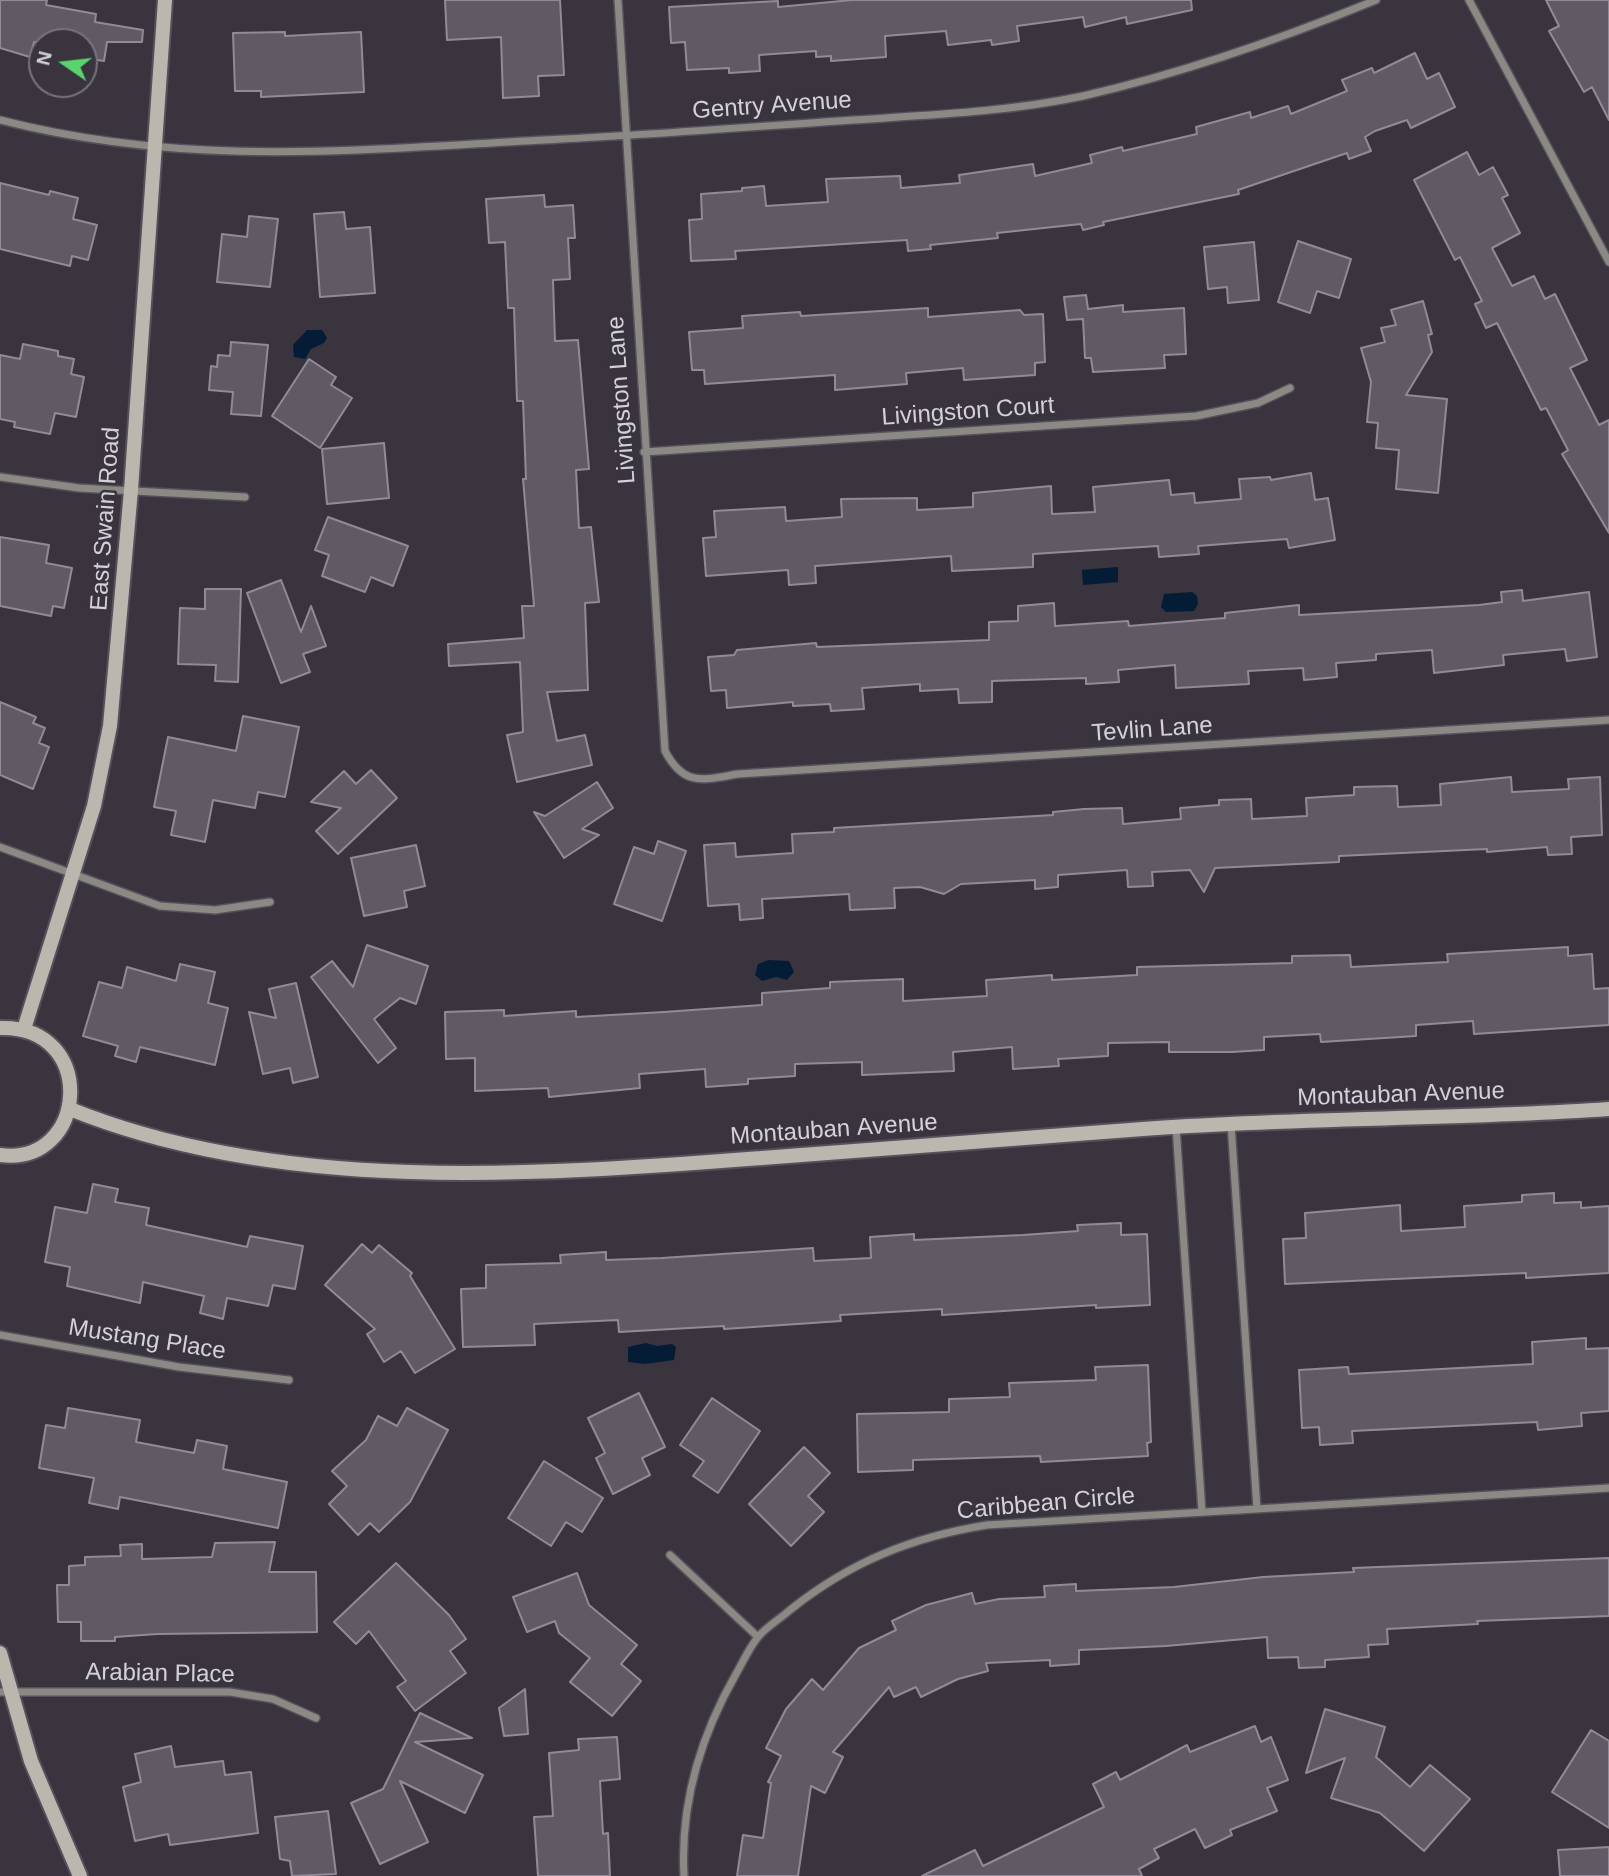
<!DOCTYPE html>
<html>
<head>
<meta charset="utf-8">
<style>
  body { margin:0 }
  #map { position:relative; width:1609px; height:1876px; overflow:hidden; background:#3a343e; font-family:Helvetica,sans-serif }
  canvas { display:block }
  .north { position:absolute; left:28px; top:28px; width:70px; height:70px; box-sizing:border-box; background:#3a343e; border:2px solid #78737b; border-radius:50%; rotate:284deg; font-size:19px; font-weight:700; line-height:28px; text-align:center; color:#d4d1d7 }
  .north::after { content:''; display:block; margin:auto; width:24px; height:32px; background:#5ad56e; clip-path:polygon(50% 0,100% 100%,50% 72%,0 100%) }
</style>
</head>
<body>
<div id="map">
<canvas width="1609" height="1876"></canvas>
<div class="north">N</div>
</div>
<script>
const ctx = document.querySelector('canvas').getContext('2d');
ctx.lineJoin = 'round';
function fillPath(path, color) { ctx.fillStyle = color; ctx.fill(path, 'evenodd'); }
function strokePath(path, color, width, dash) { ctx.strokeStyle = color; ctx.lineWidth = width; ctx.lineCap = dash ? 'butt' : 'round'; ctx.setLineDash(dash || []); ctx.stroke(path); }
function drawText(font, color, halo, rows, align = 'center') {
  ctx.font = font + ' Helvetica,sans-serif'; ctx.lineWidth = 5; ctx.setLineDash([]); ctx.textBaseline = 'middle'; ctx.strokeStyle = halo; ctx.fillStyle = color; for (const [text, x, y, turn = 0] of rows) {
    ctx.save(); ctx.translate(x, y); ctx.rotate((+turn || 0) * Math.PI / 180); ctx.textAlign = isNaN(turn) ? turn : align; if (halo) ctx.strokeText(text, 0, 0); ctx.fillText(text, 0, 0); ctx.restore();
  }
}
const water = new Path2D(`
  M307,330H322L327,338L324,343L311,349L305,359L294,357L293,345Z
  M1118,567V582L1083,585L1082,570Z
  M1192,592L1197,596L1198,604L1194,611L1166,612L1161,607L1164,594Z
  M768,960L789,961L794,972L787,980L776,977L762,981L755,975L758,964Z
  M646,1343L657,1346L672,1344L676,1347L674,1360L645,1364L628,1362V1347Z`);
const building = new Path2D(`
  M0,0H47L46,5L96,14L95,22L143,30L142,42H107L104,61L84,58V42H34L30,57L0,48Z
  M445,0H560L564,75L538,76L539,96L503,98L501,37L447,40Z
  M852,0H1191L1192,10L1127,24L1126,17L1085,27L1083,17L1017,26L1019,41L992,45L991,40L948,45L946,31L885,36L886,57L831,61V56L816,57V51L759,55L760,71L729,73V68L687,70L685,42L671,43L669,7L778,1V7Z
  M1546,0H1609V120L1592,87L1584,92L1549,31L1559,26Z
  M285,32V36L361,32L364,92L261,97V91H235L233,33Z
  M1415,53L1427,79L1439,73L1455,107L1411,128L1407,120L1375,131L1365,137L1371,151L1349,159L1347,153L1238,190L1239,194L1103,222L1104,225L1083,230L1081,224L997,233L998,238L930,245L931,249L908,251L907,240L735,251L736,259L691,261L689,220L702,219L701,194L742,191V188L764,186L766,206L828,202L826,179L900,176L901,188L960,183L959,175L1033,164L1035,176L1092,163L1090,155L1122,147L1123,151L1197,134L1196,127L1250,112L1251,118L1288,106L1291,114L1347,91L1342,80L1372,68L1374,73Z
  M1467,152L1479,175L1493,167L1508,195L1502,198L1520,233L1492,248L1512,286L1534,276L1545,299L1555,294L1587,360L1570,368L1599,425L1609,420V533L1562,454L1568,450L1546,408L1541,410L1497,323L1486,328L1475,304L1482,301L1460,257L1455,260L1414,180Z
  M0,183L49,195L50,191L78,198L73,219L97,225L88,260L72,256L70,266L0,249Z
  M544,195L545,207L573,205L575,238H568L570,279L553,280L555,341L578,340L589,469L576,470L579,528L591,527L599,602L585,603L588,690L547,692L557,741L585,735L592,765L517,782L507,735L523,732L520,662L449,666L448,644L524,638L522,606H534L523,479H526L523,401H517L514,308H508L505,242L489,243L486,199Z
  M344,212L346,229L370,227L375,293L320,297L314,214Z
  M249,216L278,219L270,287L217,282L222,234L247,237Z
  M1298,241L1351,259L1339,298L1317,291L1310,313L1278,302Z
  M1254,242L1259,300L1228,303L1227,287L1208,289L1204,247Z
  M1086,295L1088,309L1123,305V312L1184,308L1186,354L1164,355L1165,368L1093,372L1091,358H1085L1083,319L1067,320L1064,297Z
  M1423,301L1432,334L1428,335L1432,352L1406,395L1447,399L1438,493L1396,489L1399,450L1376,448L1378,423L1367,422L1371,382L1361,348L1385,342L1381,328L1396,325L1391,310Z
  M928,308V317L1020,310L1024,315L1043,314L1045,362L1035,363V375L964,380L963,368L906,373L907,384L835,390V375L705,384L704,370H692L689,332L743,328L742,316L800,312L801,316Z
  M231,342L268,345L261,416L231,414L233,392L209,390L211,366L217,367L218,355L230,356Z
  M23,344L58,351V356L74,359L71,374L84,377L76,417L55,413L50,434L14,427L15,422L0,419V355L20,359Z
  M309,359L336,377L331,385L352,398L320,448L272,416Z
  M384,443L389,498L327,504L322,449Z
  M1311,473L1315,500L1328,498L1335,540L1289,548L1287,539L1198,546L1199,554L1159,557L1158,546L1033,554V567L952,571L951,556L815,566L816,583L789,585L788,570L706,576L703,538L716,537L714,511L785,507L786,521L842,517L841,499L917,498V510L973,507V493L1051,486L1052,514L1095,512L1093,487L1169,480L1171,495L1194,493L1195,503L1241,499L1239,479L1270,477L1271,480Z
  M328,517L408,546L393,586L371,577L365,592L322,576L329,555L315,550Z
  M0,537L49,545L46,563L72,568L64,608L53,606L51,616L0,606Z
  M281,580L301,632L311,606L326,646L303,654L310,672L281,683L247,593Z
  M205,589H241L238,682L215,681L216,665L178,664L180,608L205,609Z
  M1522,590L1523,601L1589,592L1597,657L1567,661L1565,649L1503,655L1504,665L1434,673L1432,650L1376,654V660L1336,663L1337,677L1304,680L1303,668L1248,671L1249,684L1176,688L1175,665L1118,670L1119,682L1086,684V678L992,681V702L959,703L958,689L920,691V684L862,688L864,709L831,711L830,704L793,706V702L727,708L726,690L711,691L708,657L734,655L737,650L816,643L817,647L989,640V622L1018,621V606L1054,603L1055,626L1128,621L1129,626L1225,618V613L1299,605V615L1479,605L1502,602L1501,592Z
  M0,702L36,717L33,723L45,728L39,743L49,747L33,789L0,775Z
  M243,716L299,727L285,797L258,792L255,808L213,800L205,842L171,835L176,811L154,807L168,737L236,751Z
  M371,770L397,798L338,854L316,831L341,808L311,802L344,771L356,784Z
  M1511,777L1512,792L1569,789L1568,779L1600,777L1602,835L1571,837L1572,854L1548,855L1547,847L1487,852V849L1339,856V862L1215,868L1204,892L1190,870L1152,872L1153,886L1128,887L1127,870L1058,875V887L1035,889V880L961,884L944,894L920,887L894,888L895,908L850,910L849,894L762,899L763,918L740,920L739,904L708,906L704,845L735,843L736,857L793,853L792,834L834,832V828L1053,815V812L1084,809L1122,808L1123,824L1181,819L1180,808L1219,805V800L1251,799L1252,819L1307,816L1306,798L1354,795V787L1397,786L1398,807L1441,805L1440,784Z
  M597,782L613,808L582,829L599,835L564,858L534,812L545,816Z
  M658,841L686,851L662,921L614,904L634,847L654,854Z
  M416,845L425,886L404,891L407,907L364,916L351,858Z
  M367,945L428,966L416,1004L400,998L374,1019L396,1048L378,1063L311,977L332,961L353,987Z
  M1568,947V956L1592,954L1594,989L1609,988V1025L1474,1034L1473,1021L1416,1025V1036L1321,1042L1320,1034L1264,1037V1050L1232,1052H1169V1042L1108,1043V1056L1058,1059L1059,1066L1013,1069L1012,1047L953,1052L954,1071L862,1075V1062L795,1064V1076L748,1079V1084L706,1087L705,1069L639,1074L640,1088L549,1097L548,1088L475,1091V1058L446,1059L445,1012L504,1010V1016L576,1011V1017L664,1012L762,1005V993L830,988V982L903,979V1001L987,996L986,980L1052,975V980L1137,975V967L1292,963V956L1350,955L1351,967L1448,962L1447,954Z
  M180,964L215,972L208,1003L228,1008L215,1065L140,1047L136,1062L115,1056L118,1046L83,1036L99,982L122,988L127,967L176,981Z
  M296,983L318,1077L293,1083L290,1068L263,1074L249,1012L276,1018L269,989Z
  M93,1184L118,1189L115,1202L149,1208L146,1225L247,1247L250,1236L303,1246L295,1289L273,1285L268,1306L227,1298L223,1319L200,1313L204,1296L143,1282L140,1303L67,1286L70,1267L45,1262L55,1207L87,1213Z
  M1554,1193V1203L1581,1202V1208L1609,1206V1273L1526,1278V1273L1285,1284L1283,1239L1306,1238L1305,1213L1400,1205L1401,1231L1465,1227L1464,1206L1522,1202V1195Z
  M1121,1223V1235L1147,1234L1150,1305L1096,1308V1305L942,1315V1309L840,1315L841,1321L724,1329V1326L619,1332L618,1320L534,1324L535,1345L463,1347L461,1289L486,1288V1265L561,1263L560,1255L606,1252V1260L662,1258L813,1248L814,1261L871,1258L870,1237L914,1234V1240L1023,1235L1078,1231L1077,1225Z
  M362,1244L372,1253L379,1245L412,1273L410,1276L455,1349L415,1373L401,1351L384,1362L367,1334L375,1329L325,1285Z
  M1586,1338V1349L1609,1348V1411L1581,1413L1582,1426L1538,1430L1537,1422L1352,1431L1353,1443L1320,1445L1319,1427L1302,1428L1299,1370L1348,1367L1349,1374L1533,1364L1532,1342Z
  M1148,1365L1151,1442L1147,1443L1148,1456L1041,1462L1040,1456L913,1460V1470L858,1472L857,1414L949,1412V1399L1010,1397L1009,1383L1096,1380L1095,1367Z
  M639,1393L665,1447L642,1458L650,1475L613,1494L596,1458L605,1453L588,1418Z
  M712,1398L760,1431L718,1493L693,1476L704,1461L680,1445Z
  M68,1408L140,1420L136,1442L194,1453L197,1440L227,1446L223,1469L287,1482L278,1528L120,1497L118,1509L89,1503L94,1478L39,1468L46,1425L65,1428Z
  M407,1408L448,1430L410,1502L379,1532L370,1523L358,1535L329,1504L347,1486L332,1471L366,1440L378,1416L397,1426Z
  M804,1447L830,1473L808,1496L824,1512L791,1546L749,1504Z
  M544,1461L603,1498L582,1532L566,1522L551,1546L508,1518Z
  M275,1542L269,1572H316L317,1632L157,1634L115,1637V1641H81V1622H58L57,1585H69V1566L85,1565V1557L121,1556L120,1545L142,1544V1559L212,1557L215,1543Z
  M1609,1558V1616L1477,1621L1478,1624L1387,1629L1388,1644L1368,1645L1369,1657L1325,1660V1667L1299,1668L1298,1657L1268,1658L1267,1637L1166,1646L1079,1650V1664L1050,1666V1660L986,1663L988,1671L958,1679L921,1697L916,1687L894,1697L889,1687L833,1752L843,1757L825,1793L811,1786L798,1876H737L743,1835L763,1838L771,1783L768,1782L781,1756L766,1748L786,1709L812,1679L823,1690L859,1648L896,1630L892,1621L926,1605L972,1593L975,1604L999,1599L1045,1597L1044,1586L1076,1584V1591L1174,1587L1263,1577L1354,1572L1353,1568Z
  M396,1563L449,1615L466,1639L450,1651L466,1673L415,1711L397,1687L406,1681L369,1631L356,1644L334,1622Z
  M577,1573L589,1605L637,1645L621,1664L641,1681L612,1716L570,1682L590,1658L559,1633L555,1621L527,1632L513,1597Z
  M525,1689L528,1734L504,1736L499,1708Z
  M1325,1709L1385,1727L1376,1757L1410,1787L1430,1765L1470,1799L1424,1851L1380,1813L1331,1798L1345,1758L1306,1773Z
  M420,1713L472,1738L415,1742L483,1775L465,1813L400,1781L428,1842L380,1864L351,1803L383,1789Z
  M1255,1726L1261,1742L1271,1737L1288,1780L1267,1788L1277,1811L1230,1830L1232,1835L1205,1848L1195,1829L1154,1849L1159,1858L1139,1869L1142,1876H922L975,1850L983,1866L1104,1807L1093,1784L1116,1772L1120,1780L1187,1745L1190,1752Z
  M1591,1730L1609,1741V1828L1552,1792Z
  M617,1737L620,1779L600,1781L603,1834L608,1833L610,1876H538L534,1817L553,1816L549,1753L579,1750L578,1739Z
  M171,1746L175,1767L223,1761L225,1775L251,1772L258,1833L170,1845L168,1834L135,1841L123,1787L141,1782L135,1754Z
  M328,1811L336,1874L292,1876L290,1861L280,1859L275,1817Z
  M1609,1847V1876H1560L1558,1850Z`);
const street = new Path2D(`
  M618,0L665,751C684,787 703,780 738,774L1609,720
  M1469,0L1609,262
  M0,120C186,168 356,150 544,140C647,135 750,127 853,120C929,115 1008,112 1083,96C1183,73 1281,39 1376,0
  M644,452L1196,416L1258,403L1290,388
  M0,477L79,488L245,497
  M0,847L160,906L215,910L270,902
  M1231,1124L1257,1509
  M1176,1127L1202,1512
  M0,1335L179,1367L289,1380
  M670,1555L758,1637
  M0,1692H230L273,1699L316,1718
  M684,1876C680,1803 700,1737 736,1674C743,1662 749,1648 758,1637C766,1627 780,1619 790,1610C850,1562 912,1537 987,1525L1609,1488`);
const secondary = new Path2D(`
  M0,1028C99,1025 88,1167 0,1155
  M24,1029L94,806L110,726L131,490L165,0
  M70,1109C283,1195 538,1175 762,1158C889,1148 1016,1139 1143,1129C1298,1117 1454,1120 1609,1109
  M0,1653L31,1761L80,1876`);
const streetNames = [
  ["Gentry Avenue",772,106,-4],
  ["Livingston Lane",622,400,-94],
  ["Livingston Court",968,412,-4],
  ["East Swain Road",106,519,-86],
  ["Tevlin Lane",1152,730,-4],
  ["Montauban Avenue",1401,1095,-2],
  ["Montauban Avenue",834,1130,-4],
  ["Mustang Place",147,1340,9],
  ["Caribbean Circle",1046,1504,-5],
  ["Arabian Place",160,1674,1]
];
fillPath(water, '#041c35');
fillPath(building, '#605a64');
strokePath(building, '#928b97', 2);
strokePath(street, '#56505a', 10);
strokePath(secondary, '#56505a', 18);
strokePath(street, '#8b8983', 7);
strokePath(secondary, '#bab7ae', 14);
drawText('24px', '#d4d1d7', '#3a343e', streetNames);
</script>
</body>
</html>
